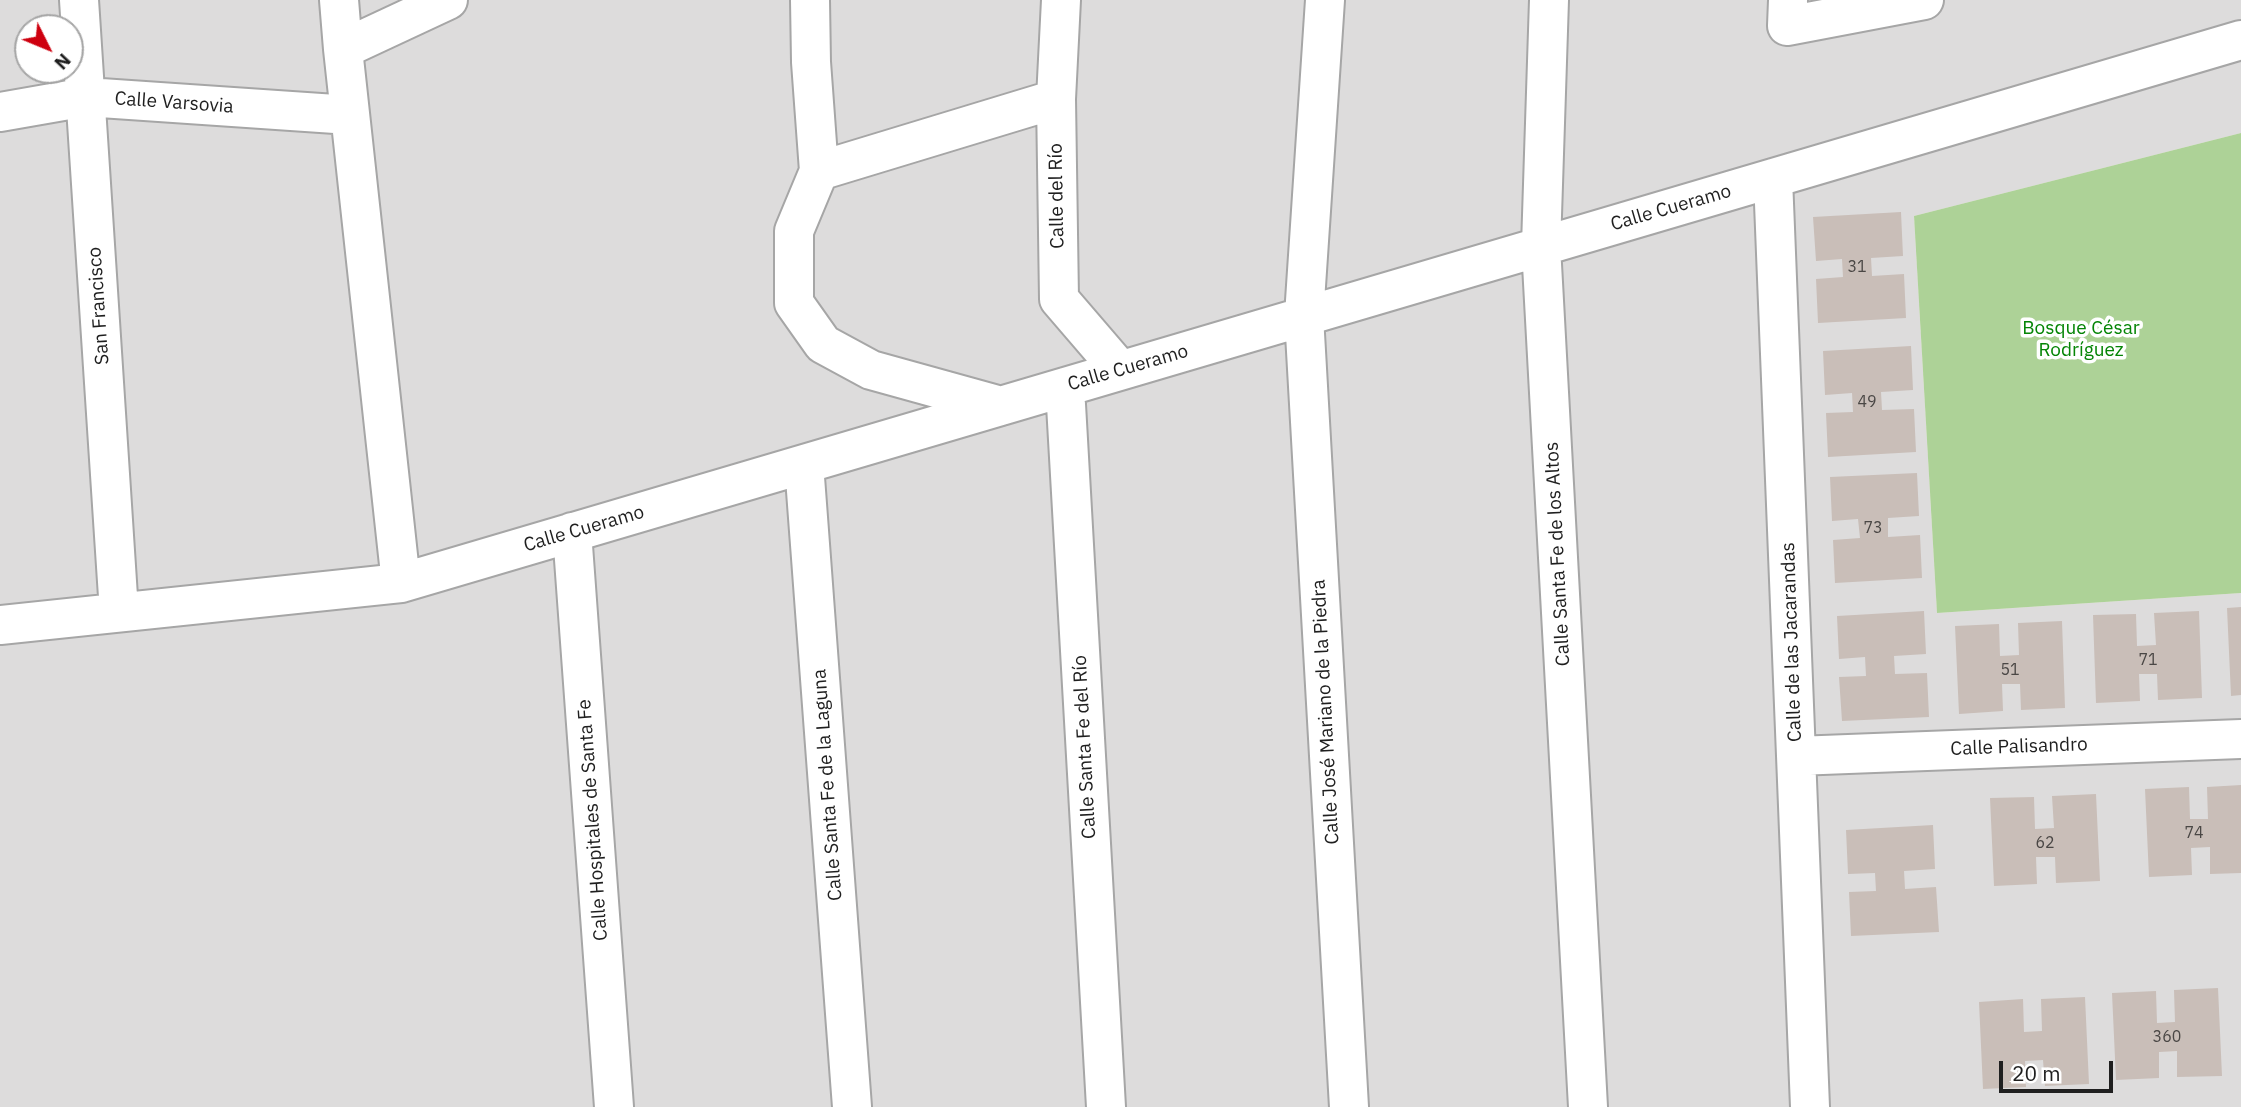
<!DOCTYPE html>
<html>
<head>
<meta charset="utf-8">
<style>
  body { margin:0 }
  #map { position:relative; width:2241px; height:1107px; overflow:hidden; background:#f0ece5; font-family:"IBM Plex Sans",sans-serif }
  canvas { display:block }
  .north { position:absolute; left:14px; top:14px; width:70px; height:70px; box-sizing:border-box; background:#fff; border:2px solid #a5a5a5; border-radius:50%; rotate:133deg; font-size:19px; font-weight:700; line-height:28px; text-align:center; color:#1f1f1f }
  .north::after { content:''; display:block; margin:auto; width:24px; height:32px; background:#ce000f; clip-path:polygon(50% 0,100% 100%,50% 72%,0 100%) }
  .scale { position:absolute; left:1999px; top:1061px; width:114px; height:32px; box-sizing:border-box; border:4px solid #1f1f1f; border-top:0; padding-left:9px; font-size:21px; line-height:24px; white-space:nowrap; color:#1f1f1f; -webkit-text-stroke:5px #fff; paint-order:stroke }
</style>
</head>
<body>
<div id="map">
<canvas width="2241" height="1107"></canvas>
<div class="north">N</div>
<div class="scale">20 m</div>
</div>
<script>
const ctx = document.querySelector('canvas').getContext('2d');
ctx.lineJoin = 'round';
function fillPath(path, color) { ctx.fillStyle = color; ctx.fill(path, 'evenodd'); }
function strokePath(path, color, width, dash) { ctx.strokeStyle = color; ctx.lineWidth = width; ctx.lineCap = dash ? 'butt' : 'round'; ctx.setLineDash(dash || []); ctx.stroke(path); }
function drawText(font, color, halo, rows, align = 'center') {
  ctx.font = font + ' "IBM Plex Sans",sans-serif'; ctx.lineWidth = 7; ctx.setLineDash([]); ctx.textBaseline = 'middle'; ctx.strokeStyle = halo; ctx.fillStyle = color; for (const [text, x, y, turn = 0] of rows) {
    ctx.save(); ctx.translate(x, y); ctx.rotate((+turn || 0) * Math.PI / 180); ctx.textAlign = isNaN(turn) ? turn : align; if (halo) ctx.strokeText(text, 0, 0); ctx.fillText(text, 0, 0); ctx.restore();
  }
}
const residential = new Path2D(`
  M0,0H2241V133L1914,216L1937,613L2241,593V1107H0ZM28,28H70V70H28Z`);
const forest = new Path2D(`
  M2241,133V593L1937,613L1914,216Z`);
const building = new Path2D(`
  M1901,212L1903,256L1871,258L1872,276L1904,274L1906,318L1818,323L1816,279L1843,277L1842,259L1816,261L1813,217Z
  M1911,346L1913,390L1881,392L1882,410L1914,409L1916,452L1828,457L1826,413L1853,412L1852,393L1825,395L1823,351Z
  M1917,473L1919,516L1888,518V537L1920,535L1922,578L1835,583L1833,540L1860,538L1858,519L1832,521L1830,477Z
  M2241,607V695L2231,696L2227,608Z
  M1924,611L1926,654L1894,656L1895,674L1927,673L1929,717L1842,721L1839,677L1866,676L1865,657L1839,659L1837,616Z
  M2199,611L2202,698L2158,700L2157,674H2139L2140,701L2096,703L2093,615L2136,614L2137,646L2156,645L2154,613Z
  M2062,621L2065,708L2021,710L2020,684H2002L2003,711L1959,714L1955,626L1999,624L2000,656L2019,655L2018,623Z
  M2241,785V873L2210,874V847L2191,848L2192,875L2149,877L2145,789L2189,787L2190,819H2208L2207,787Z
  M2096,794L2100,881L2056,883L2055,857H2036L2037,884L1994,886L1990,798L2034,797L2035,829L2054,828L2052,796Z
  M1933,825L1935,869L1904,871L1905,889L1936,887L1939,932L1851,936L1849,892L1876,891L1875,873L1848,874L1846,830Z
  M2218,988L2222,1076L2177,1077V1051L2159,1052V1078L2116,1080L2112,993L2156,991L2157,1023L2175,1022L2174,990Z
  M2085,997L2089,1084L2045,1086L2043,1060L2025,1061L2026,1087L1983,1089L1979,1002L2023,999L2024,1032L2042,1031L2041,999Z`);
const street = new Path2D(`
  M79,0L119,612
  M339,0L343,49L401,583
  M810,0L811,62L819,171L794,231V303L823,344L871,370L1001,406
  M1061,0L1056,99L1059,299L1120,370
  M1325,0L1304,316L1349,1107
  M1549,0L1541,246L1588,1107
  M1788,0L1787,26L1924,0
  M343,49L448,0
  M0,112L86,97L350,115
  M819,171L1056,99
  M1773,178L1810,1107
  M1065,387L1106,1107
  M804,464L852,1107
  M572,532L614,1107
  M0,625L401,583L2241,40
  M1796,756L2241,739`);
const numberNames = [
  ["31",1857,267],
  ["49",1867,402],
  ["73",1873,528],
  ["71",2148,660],
  ["51",2010,670],
  ["74",2194,833],
  ["62",2045,843],
  ["360",2167,1037]
];
const streetNames = [
  ["Calle Varsovia",174,103,4],
  ["Calle del Río",1057,196,-91],
  ["Calle Cueramo",1671,208,-16],
  ["San Francisco",99,306,-94],
  ["Calle Cueramo",1128,368,-16],
  ["Calle Cueramo",584,529,-16],
  ["Calle Santa Fe de los Altos",1558,554,-93],
  ["Calle de las Jacarandas",1792,642,-92],
  ["Calle José Mariano de la Piedra",1326,712,-93],
  ["Calle Santa Fe del Río",1085,747,-93],
  ["Calle Palisandro",2019,747,-2],
  ["Calle Santa Fe de la Laguna",828,785,-94],
  ["Calle Hospitales de Santa Fe",593,820,-94]
];
const parkNames = [
  ["Bosque César",2081,329],
  ["Rodríguez",2081,351]
];
fillPath(residential, '#dddcdc');
fillPath(forest, '#add297');
fillPath(building, '#c9beb8');
strokePath(street, '#a6a6a6', 42);
strokePath(street, '#fff', 38);
drawText('16px', '#4a4745', null, numberNames);
drawText('19px', '#1f1f1f', '#fff', streetNames);
drawText('19px', '#058506', '#fff', parkNames);
</script>
</body>
</html>
